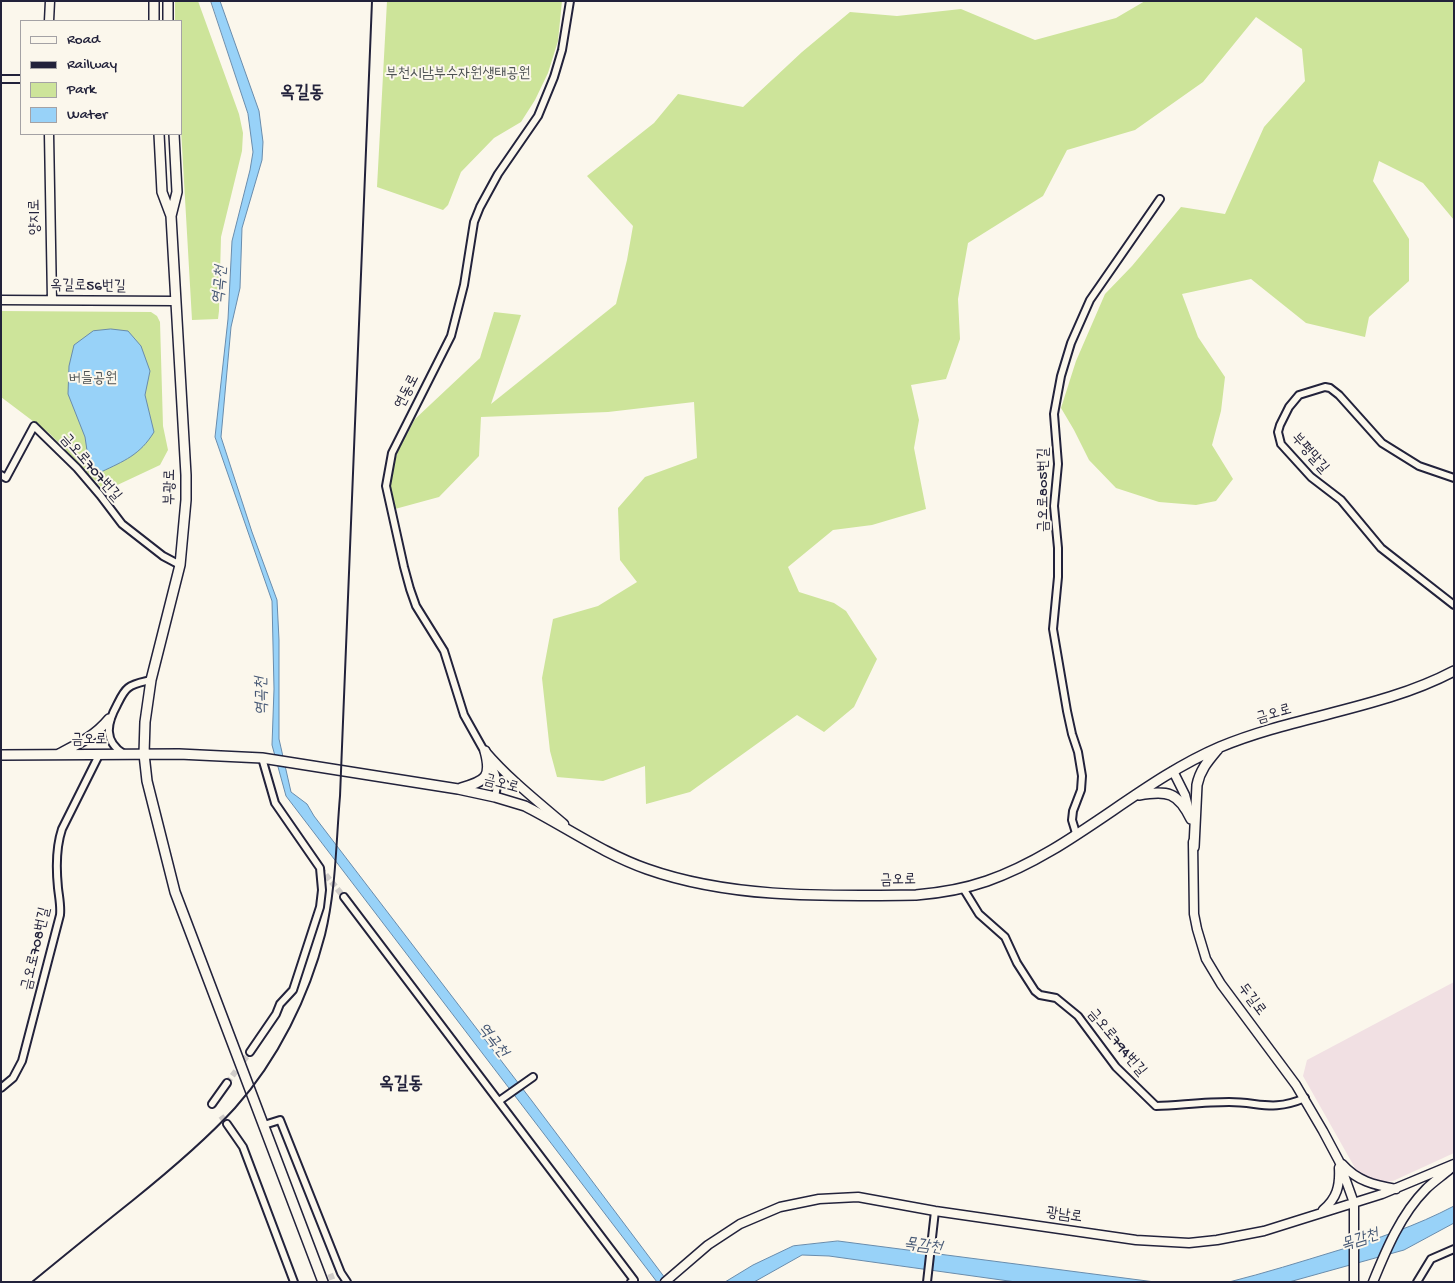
<!DOCTYPE html>
<html>
<head>
<meta charset="utf-8">
<style>
  body { margin:0 }
  #map { position:relative; width:1455px; height:1283px; overflow:hidden; background:#fbf7ec; font-family:"Gochi Hand",sans-serif }
  canvas { display:block }
  .frame { position:absolute; inset:0; border:2px solid #22223b; pointer-events:none }
  .legend { position:absolute; left:20px; top:20px; width:162px; height:115px; box-sizing:border-box; background:#fbf7ec; border:1px solid #a4a2a5; margin:0; padding:6px 9px; list-style:none; font-size:15px; color:#22223b }
  .legend li { display:flex; align-items:center; gap:10px; height:25px }
  .legend b { width:25px; border:1px solid #a4a2a5 }
</style>
</head>
<body>
<div id="map">
<canvas width="1455" height="1283"></canvas>
<div class="frame"></div>
<ul class="legend">
<li><b style="height:6px;background:#fbf7ec"></b>Road</li>
<li><b style="height:6px;background:#22223b"></b>Railway</li>
<li><b style="height:14px;background:#cde49a"></b>Park</li>
<li><b style="height:14px;background:#98d2f8"></b>Water</li>
</ul>
</div>
<script>
const ctx = document.querySelector('canvas').getContext('2d');
ctx.lineJoin = 'round';
function fillPath(path, color) { ctx.fillStyle = color; ctx.fill(path, 'evenodd'); }
function strokePath(path, color, width, dash) { ctx.strokeStyle = color; ctx.lineWidth = width; ctx.lineCap = dash ? 'butt' : 'round'; ctx.setLineDash(dash || []); ctx.stroke(path); }
function drawText(font, color, halo, rows, align = 'center') {
  ctx.font = font + ' "Gochi Hand","Poor Story",sans-serif'; ctx.lineWidth = 4; ctx.setLineDash([]); ctx.textBaseline = 'middle'; ctx.strokeStyle = halo; ctx.fillStyle = color; for (const [text, x, y, turn = 0] of rows) {
    ctx.save(); ctx.translate(x, y); ctx.rotate((+turn || 0) * Math.PI / 180); ctx.textAlign = isNaN(turn) ? turn : align; if (halo) ctx.strokeText(text, 0, 0); ctx.fillText(text, 0, 0); ctx.restore();
  }
}
const built = new Path2D(`
  M1454,982V1153L1393,1181L1383,1182L1367,1179L1355,1168L1303,1076L1307,1060Z`);
const green = new Path2D(`
  M175,1H198L239,114L243,133L242,151L221,237L219,311L218,319L192,320L181,129V21H175Z
  M387,1H562L558,41L548,73L535,100L521,122L494,138L461,172L448,205L443,210L377,187Z
  M1145,1H1454V220L1423,183L1379,161L1373,181L1409,239V281L1369,317L1365,337L1306,323L1251,279L1182,294L1198,337L1225,377L1221,411L1212,445L1233,479L1216,501L1196,505L1159,502L1116,488L1089,460L1074,430L1061,408L1076,361L1105,294L1132,266L1181,207L1225,214L1264,127L1305,81L1302,49L1256,17L1203,82L1135,130L1067,150L1043,196L968,243L958,299L960,339L946,379L911,385L919,420L914,448L926,509L872,525L833,530L788,567L799,592L834,603L846,611L877,659L854,707L824,732L797,715L690,792L646,804L645,766L603,781L557,777L550,751L542,678L553,619L598,606L637,582L620,560L618,508L645,477L697,458L694,402L608,412L481,417L479,456L439,497L395,509L391,488V471L399,449L415,419L480,358L494,312L521,315L491,404L616,304L627,260L633,226L587,176L654,123L678,94L743,107L802,52L850,12L897,16L961,9L1035,40L1116,18Z
  M1,311L151,312L157,316L160,322L163,426L168,450L160,465L111,488H102L50,434L1,397Z`);
const water = new Path2D(`
  M211,1H220L259,111L263,142L262,160L242,228L240,288L231,327L221,437L252,532L277,600L279,640V739L291,792L307,804L314,816L532,1101L668,1282H657L286,796L272,745L274,689L272,601L215,437L228,319L232,241L250,170L253,152L248,114Z
  M111,329L128,331L141,346L150,371L145,395L154,432C140,455 124,461 101,472L89,464L85,437L68,394L69,366L74,345L93,331Z
  M1454,1206V1223L1404,1250L1289,1282H1229C1265,1273 1300,1262 1336,1251C1377,1239 1416,1226 1454,1206Z
  M838,1241L1155,1282H1016L829,1256L802,1255L754,1282H725L753,1265L793,1246Z`);
const minorTunnel = new Path2D(`
  M320,868L344,897
  M227,1083L250,1052
  M221,1116L227,1124
  M320,1281L341,1273`);
const minor = new Path2D(`
  M1,79H21
  M1,475L6,478L34,426L77,468L100,495L122,524L163,556L180,565
  M1454,478L1419,466L1382,443L1339,395L1330,388L1325,387L1299,395L1289,407L1280,425L1278,432L1281,444L1311,477L1341,500L1381,548L1454,605
  M124,754C103,741 107,723 117,705C120,699 123,692 128,688C134,683 143,682 151,680
  M495,797L497,786L496,775L492,765L464,715L444,651L416,606L410,589L404,567L386,486L392,453L451,336L464,285L474,222L480,207L498,174L538,116L554,77L562,50L570,1
  M1076,833L1072,820L1073,811L1081,790L1082,776L1078,752L1072,734L1067,711L1053,629L1058,577V548L1054,506L1058,464L1054,414L1056,403L1061,376L1071,343L1090,300L1160,199
  M963,888L979,914L1005,937L1017,963L1035,991L1040,995L1056,998L1078,1016L1116,1067L1156,1106C1180,1105 1205,1102 1229,1102C1260,1102 1272,1112 1305,1098
  M344,897L634,1280L631,1282
  M250,1052L276,1014L280,1004L293,990L320,907L322,890L320,868L275,803L262,758
  M1,1088L13,1078L22,1061L60,915C61,906 59,897 58,888C56,868 56,847 62,829L99,755
  M499,1101L533,1077
  M212,1104L227,1083
  M227,1124L243,1147L294,1282
  M264,1125L280,1120L341,1273L347,1282
  M927,1282L935,1211
  M1417,1282L1431,1259L1454,1249`);
const tertiary = new Path2D(`
  M49,21L50,1
  M49,134L52,300
  M1,300L175,301
  M485,751C508,778 537,801 564,824
  M1173,771L1185,795L1190,815
  M1193,842L1194,914L1197,929L1206,959L1221,984L1296,1085L1323,1131L1339,1161L1354,1203V1282
  M1342,1164C1357,1181 1374,1185 1396,1189
  M1323,1210C1337,1198 1340,1186 1339,1168
  M665,1282L708,1245L740,1224L780,1207L819,1199L858,1197L935,1211L1136,1240L1189,1243L1217,1240L1264,1231L1382,1194L1454,1164
  M1373,1282C1386,1250 1401,1214 1426,1189C1433,1182 1442,1176 1450,1169`);
const secondary = new Path2D(`
  M154,1V21
  M168,1V21
  M159,134L162,192L171,216L186,475V500L180,565L151,680L145,722L144,754L147,781L175,892L323,1282
  M171,216L177,192L174,134
  M59,754C78,744 95,736 109,719
  M1,755L179,754L262,758L458,789L495,797L525,806C566,827 604,854 647,869C732,899 827,896 916,895C940,893 964,889 987,881C1071,852 1138,782 1220,747C1294,716 1382,709 1454,671
  M461,788C486,781 492,777 485,751
  M1139,795C1167,790 1178,792 1191,819
  M1194,847L1197,785C1200,770 1208,761 1218,749`);
const rail = new Path2D(`
  M32,1282C65,1255 98,1228 132,1201C168,1172 204,1142 235,1108C278,1060 309,997 325,935C336,890 336,842 340,796L372,1`);
const parkNames = [
  ["부천시남부수자원생태공원",458,75],
  ["버들공원",93,380]
];
const streetNames = [
  ["양지로",36,217,-91],
  ["옥길로56번길",88,287,1],
  ["연동로",408,392,-63],
  ["부평말길",1309,454,48],
  ["금오로707번길",90,468,49],
  ["부광로",171,487,-89],
  ["금오로805번길",1045,490,-90],
  ["금오로",1274,715,-16],
  ["금오로",89,741],
  ["금오로",501,785,15],
  ["금오로",898,881,-1],
  ["금오로708번길",37,949,-77],
  ["두길로",1251,1000,53],
  ["금오로794번길",1116,1043,50],
  ["광남로",1064,1216,8]
];
const waterNames = [
  ["역곡천",221,285,-85],
  ["역곡천",263,696,-91],
  ["역곡천",492,1041,52],
  ["목감천",1360,1241,-18],
  ["목감천",923,1247,7]
];
const quarterNames = [
  ["옥길동",302,94],
  ["옥길동",401,1085]
];
fillPath(built, '#f1e0e3');
fillPath(green, '#cde49a');
fillPath(water, '#98d2f8');
strokePath(water, '#698cac', 1);
strokePath(minorTunnel, '#d0ccc9', 6, [6, 3]);
strokePath(minor, '#22223b', 10);
strokePath(tertiary, '#22223b', 11);
strokePath(secondary, '#22223b', 12);
strokePath(minor, '#fbf7ec', 6);
strokePath(tertiary, '#fbf7ec', 8);
strokePath(secondary, '#fbf7ec', 9);
strokePath(rail, '#22223b', 2);
drawText('15px', '#4d5253', '#fbf7ec', parkNames);
drawText('15px', '#22223b', '#fbf7ec', streetNames);
drawText('italic 16px', '#455774', '#fbf7ec', waterNames);
drawText('bold 18px', '#22223b', '#fbf7ec', quarterNames);
</script>
</body>
</html>
